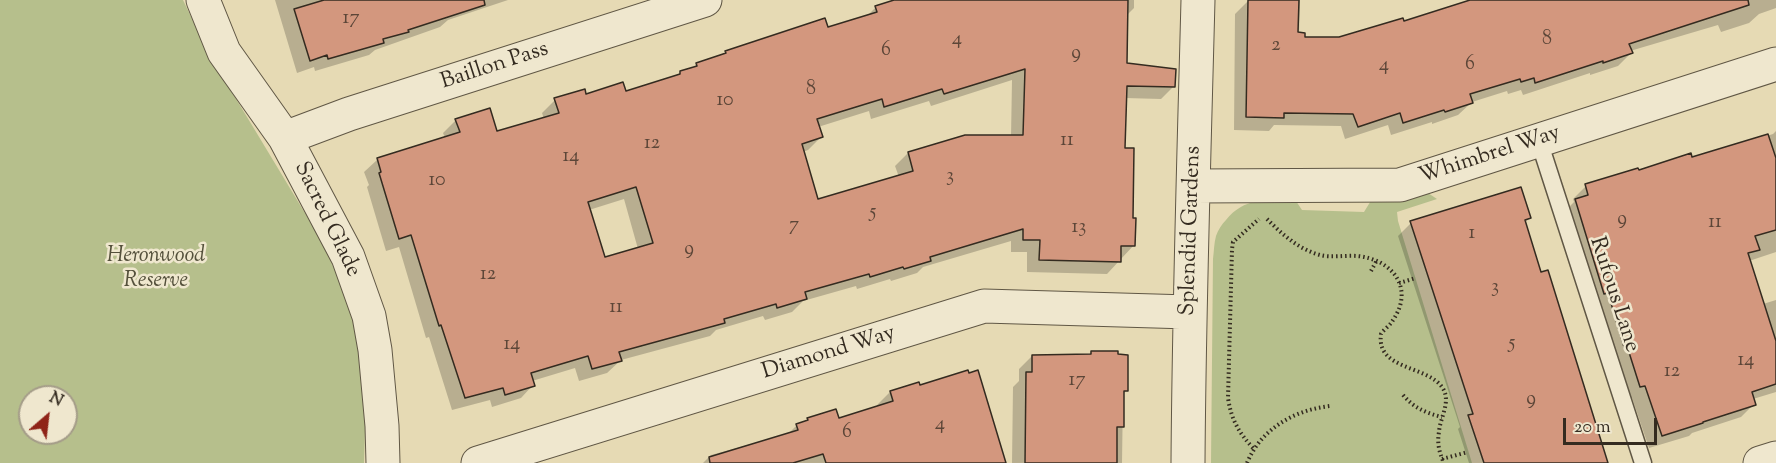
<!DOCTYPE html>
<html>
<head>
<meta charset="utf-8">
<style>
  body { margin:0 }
  #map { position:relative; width:1776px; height:463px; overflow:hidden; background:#e6dab4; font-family:"Sorts Mill Goudy",serif }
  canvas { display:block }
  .north { position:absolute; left:18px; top:385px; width:60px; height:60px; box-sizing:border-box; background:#efe7ce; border:2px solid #a49c88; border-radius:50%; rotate:28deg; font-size:16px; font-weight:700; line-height:24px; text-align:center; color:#342b20 }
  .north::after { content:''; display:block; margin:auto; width:21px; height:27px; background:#8f2418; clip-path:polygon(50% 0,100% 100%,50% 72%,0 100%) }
  .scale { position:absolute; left:1563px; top:418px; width:94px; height:27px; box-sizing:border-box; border:3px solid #342b20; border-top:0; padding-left:8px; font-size:18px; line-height:21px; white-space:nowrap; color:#342b20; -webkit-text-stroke:4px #efe7ce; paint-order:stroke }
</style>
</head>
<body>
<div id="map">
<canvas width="1776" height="463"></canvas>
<div class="north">N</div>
<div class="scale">20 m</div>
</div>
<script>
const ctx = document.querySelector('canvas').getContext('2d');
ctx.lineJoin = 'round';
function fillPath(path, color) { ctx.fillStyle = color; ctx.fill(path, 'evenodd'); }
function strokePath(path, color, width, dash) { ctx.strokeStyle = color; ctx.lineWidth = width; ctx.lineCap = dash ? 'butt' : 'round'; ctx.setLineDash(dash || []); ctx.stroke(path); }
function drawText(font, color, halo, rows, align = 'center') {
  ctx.font = font + ' "Sorts Mill Goudy",serif'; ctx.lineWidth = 5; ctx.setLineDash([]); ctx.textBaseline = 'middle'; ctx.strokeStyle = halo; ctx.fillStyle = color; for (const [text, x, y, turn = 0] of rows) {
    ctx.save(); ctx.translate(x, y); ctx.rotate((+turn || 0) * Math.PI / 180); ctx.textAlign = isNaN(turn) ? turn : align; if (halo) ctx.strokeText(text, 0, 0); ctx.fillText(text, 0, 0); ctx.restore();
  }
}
const green = new Path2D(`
  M0,0H183L209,54L320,238L339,279L354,325L366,401L364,463H0ZM30,397H66V433H30Z
  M1425,191L1437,199L1397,212L1398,221L1472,463H1211L1213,259C1214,251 1214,243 1216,236C1218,230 1222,224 1226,220C1243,198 1268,199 1294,198L1302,210L1364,212L1372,199L1391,198L1393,202L1398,201Z`);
const shadow = new Path2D(`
  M275,0H508L448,20L440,27L375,50L369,55L315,71L314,67L297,73Z
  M899,0H1134V8L1126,16L1125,64L1174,86L1161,99L1125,98L1124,149L1134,245L1107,274L1027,272V252H1011V241L923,267L917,273L891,281L890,279L857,289L856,286L803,301L792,312L765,320L763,316L716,330L710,336L621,360L607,373L579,381L575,368L532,381L533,385L521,398L492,407L490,400L452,410L429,337L426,338L399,247L386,251L367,187L369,185L364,172L377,160L445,138L443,133L456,120L496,133L544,119L542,113L555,100L625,93L675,77L680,73L692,69L697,64L721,56L726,52L827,28L867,16L876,7ZM1012,80L1011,137H965L908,153L895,166L899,177L817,201L803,152L808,150L821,137L818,127L869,111L871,119L929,101L931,106ZM624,199L638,249L604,259L589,210Z
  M1260,0H1300L1299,34L1303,38L1339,39L1403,23L1472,0H1776V8L1759,14L1749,23L1721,32L1718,25L1630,51L1631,53L1618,66L1590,75V73L1523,95L1521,90L1508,94L1507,91L1472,102L1458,115L1432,124V122L1391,135L1388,125L1345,139L1341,126L1274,125L1269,131L1234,130L1235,14L1248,1Z
  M1776,131V252L1749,261L1763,304L1776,300V392L1753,399L1754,404L1741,417L1692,433L1689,436L1649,448L1632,398L1628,399L1563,213L1574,202L1573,199L1586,186L1691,159L1773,134Z
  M1530,218L1524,223L1607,463H1469L1458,429L1460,427L1398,236L1411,223Z
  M1091,352L1126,391L1123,394L1122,463H1012L1013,387L1019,381V369L1032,356H1088Z
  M918,384L1005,463H703L711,455L788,434L797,425L805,423L808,419L838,420L878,407L877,405L890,392Z`);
const building = new Path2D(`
  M324,0H484L485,5L408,30L409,32L383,39L384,43L328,59L327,55L310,61L294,9Z
  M894,0H1128L1127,63L1176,69L1175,87L1127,86L1125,148H1134L1133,218H1136L1135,246H1121V262L1039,260L1040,240H1023V229L930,257L931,261L904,269L903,267L870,277L869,274L805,292L807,299L777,308L776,304L724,319L725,323L619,352L622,361L592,369L588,356L531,373L535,386L505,395L503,388L465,398L441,325L439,326L411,235L399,239L379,173L381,172L377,158L460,132L455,119L490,108L497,131L559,113L554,98L585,89L586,94L623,82L626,91L680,74V71L697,66L696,63L726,53L725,51L825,18L828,27L877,12L875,6ZM1025,69L1023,135H965L908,152L913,171L818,199L802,144L823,137L817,119L882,99L884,107L942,89L944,94ZM636,187L653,243L605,257L588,202Z
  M1248,0H1299L1298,32L1305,33V37H1339L1403,18L1404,21L1470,0H1748L1749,5L1629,44L1633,53L1603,63V61L1535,83L1534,78L1521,82L1520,79L1470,94L1473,103L1445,112L1444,110L1403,123L1400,113L1358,127L1353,114L1284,113V118L1246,117Z
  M1768,134L1776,158V230L1755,236L1760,250L1748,253L1776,341V384L1752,392L1756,405L1703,422V423L1662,436L1645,386L1640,387L1627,346L1624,347L1608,293L1604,294L1575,199L1588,195L1585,184L1638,168L1639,170L1691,153L1692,157Z
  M1521,187L1531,218L1525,220L1541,272L1548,270L1608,463H1484L1468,415L1473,414L1410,221Z
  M1091,351H1118V354L1128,355V391H1124V427H1117V463H1025L1026,372H1032V355L1091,354Z
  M968,370L969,373L978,370L1006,463H826L823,454L793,463H710L709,457L798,430L796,424L808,420L807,418L836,409L839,418L893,401L890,391L919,382L920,385Z`);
const path = new Path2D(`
  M1267,219C1282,234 1298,249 1320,255C1331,258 1345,255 1357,256C1392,259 1415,288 1393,320C1390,326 1384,329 1381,334C1376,370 1426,365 1442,387C1452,401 1440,417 1439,432C1437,443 1439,452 1444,463
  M1371,271L1377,260
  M1399,283L1416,278
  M1403,395C1414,408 1426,413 1442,417
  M1253,448C1239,433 1231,419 1228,398L1232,249L1233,242L1259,219
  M1442,459L1468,452
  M1247,463C1261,429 1294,410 1330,406`);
const service = new Path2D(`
  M1539,141L1643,463`);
const minor = new Path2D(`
  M203,0L224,52L285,138L348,257L369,316L375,350L382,426L383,463
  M285,138L349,114L705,0
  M1194,186L1400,185L1776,64
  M478,463L984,306L1189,312
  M1188,463C1189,309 1194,154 1198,0
  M1760,463L1776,458`);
const numberNames = [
  ["17",351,20],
  ["4",957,41],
  ["8",1547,41],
  ["2",1276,47],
  ["6",886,52],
  ["9",1076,55],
  ["6",1470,66],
  ["4",1384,67],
  ["8",811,91],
  ["10",725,102],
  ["11",1067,142],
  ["12",652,145],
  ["14",571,158],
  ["3",950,178],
  ["10",437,182],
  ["5",873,214],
  ["9",1622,221],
  ["11",1715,224],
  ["7",794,227],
  ["13",1079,229],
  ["1",1472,235],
  ["9",689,251],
  ["12",488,276],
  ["3",1495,289],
  ["11",616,309],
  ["5",1512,345],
  ["14",512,346],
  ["14",1746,362],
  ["12",1672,373],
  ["17",1077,382],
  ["9",1531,401],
  ["4",940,426],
  ["6",847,434]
];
const streetNames = [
  ["Baillon Pass",495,67,-18],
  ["Whimbrel Way",1490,156,-18],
  ["Sacred Glade",326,220,64],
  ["Splendid Gardens",1192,231,-88],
  ["Rufous Lane",1613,295,72],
  ["Diamond Way",829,354,-17]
];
const parkNames = [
  ["Heronwood",156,257],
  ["Reserve",156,282]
];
fillPath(green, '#b6bf8c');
fillPath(shadow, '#0003');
fillPath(building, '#d3977e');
strokePath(building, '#342b20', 1.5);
strokePath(service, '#605745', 19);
strokePath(minor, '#605745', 35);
strokePath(path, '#342b20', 4, [1.5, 3]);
strokePath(service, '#efe7ce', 16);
strokePath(minor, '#efe7ce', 33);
drawText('20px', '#5c4638', null, numberNames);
drawText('22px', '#342b20', '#efe7ce', streetNames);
drawText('italic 22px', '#54503b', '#efe7ce', parkNames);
</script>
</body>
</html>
